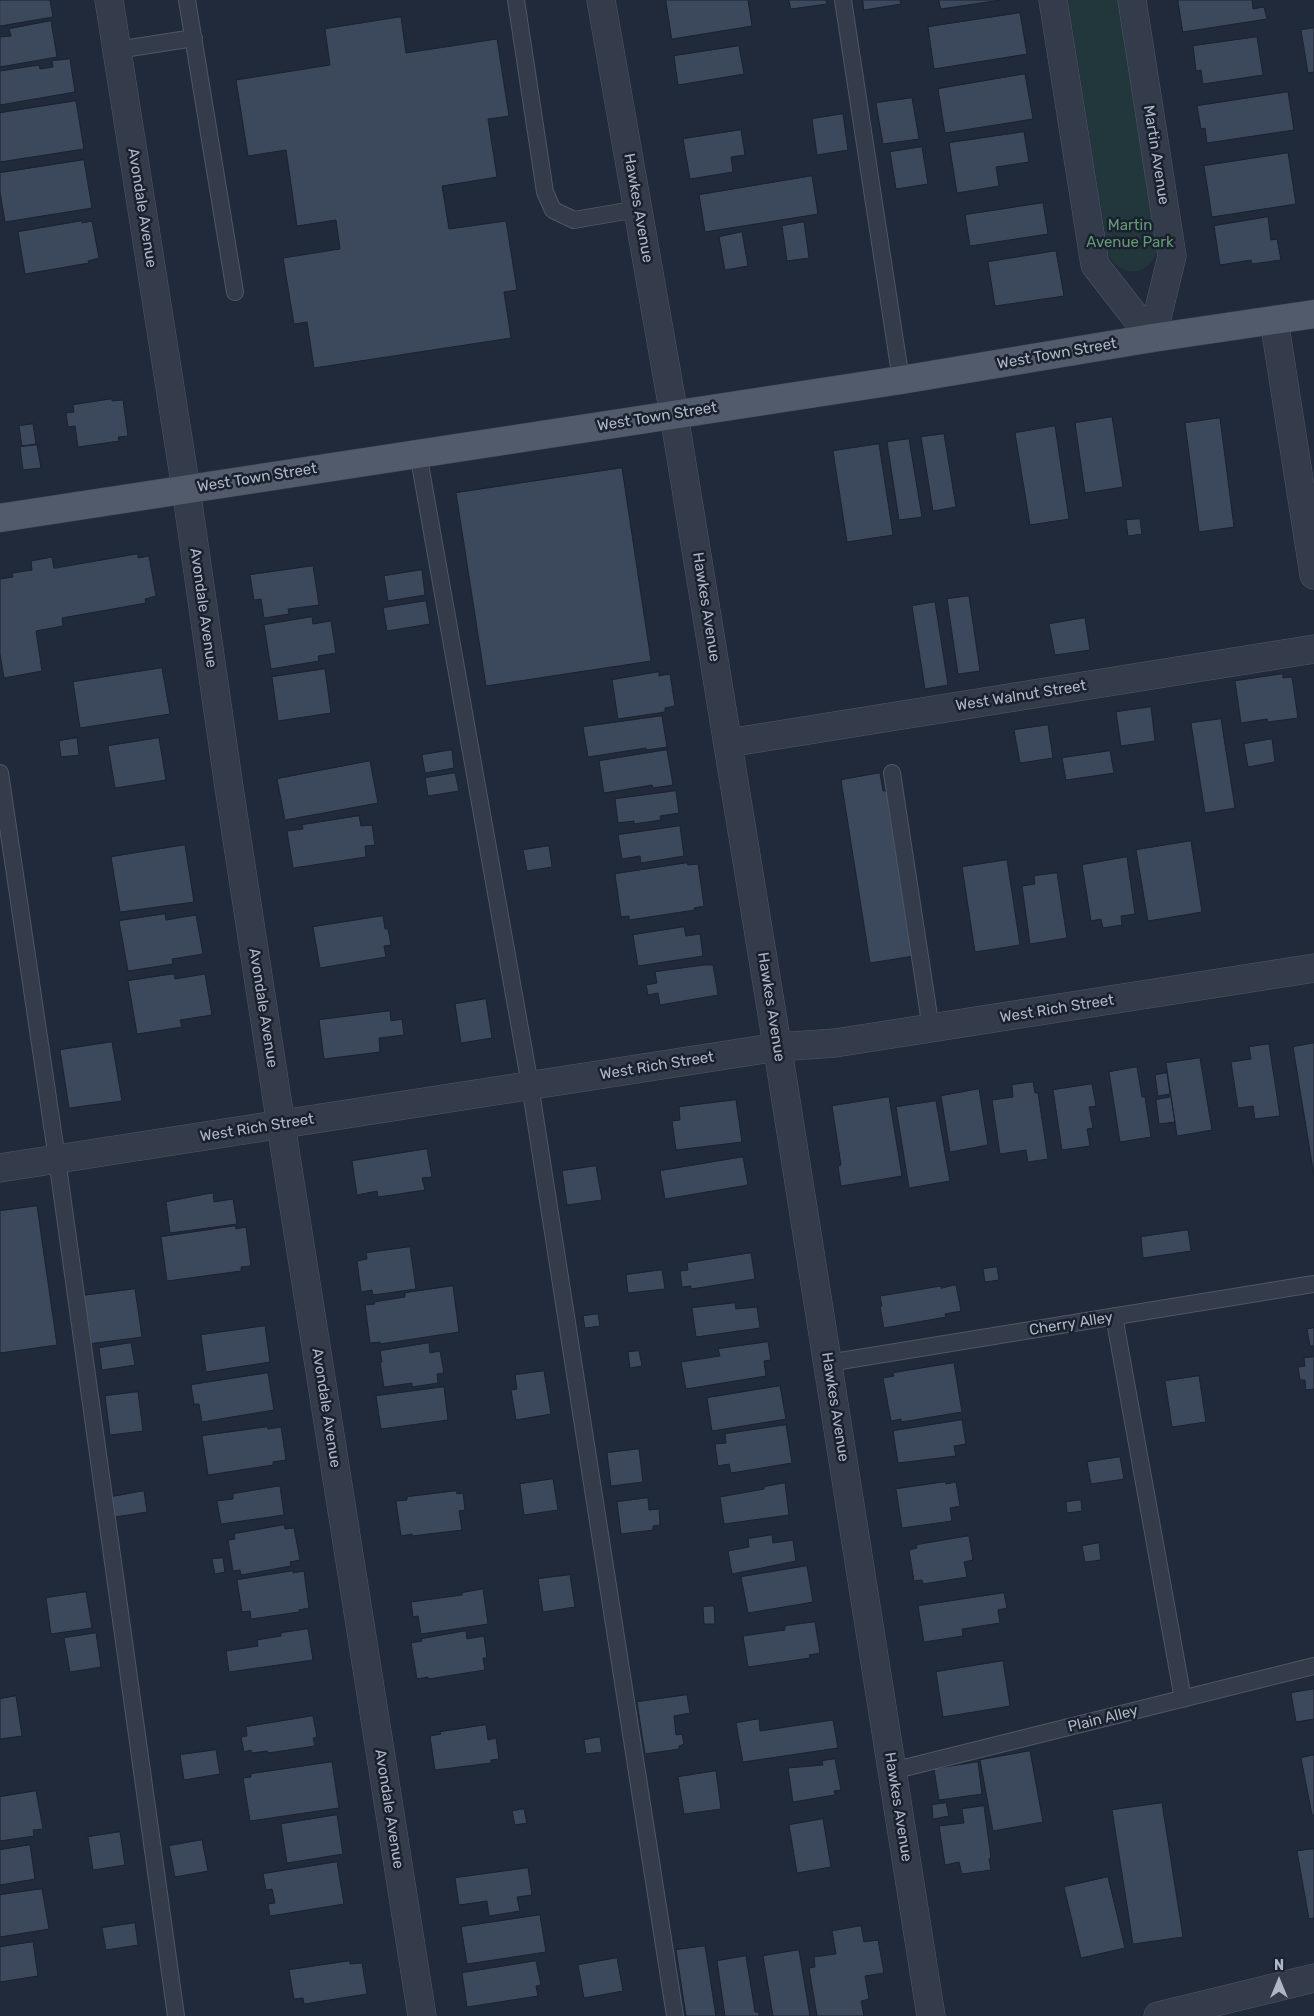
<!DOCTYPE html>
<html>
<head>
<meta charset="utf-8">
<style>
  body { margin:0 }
  #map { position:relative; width:1314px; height:2016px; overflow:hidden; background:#202a3a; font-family:Rubik,sans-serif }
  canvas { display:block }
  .north { position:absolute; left:1254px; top:1956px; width:50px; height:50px; -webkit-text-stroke:4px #19212f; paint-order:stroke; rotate:0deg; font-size:14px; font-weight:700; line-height:20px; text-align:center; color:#afb7c7 }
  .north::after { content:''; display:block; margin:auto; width:18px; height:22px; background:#afb7c7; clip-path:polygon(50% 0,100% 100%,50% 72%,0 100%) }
</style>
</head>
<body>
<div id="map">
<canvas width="1314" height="2016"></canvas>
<div class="north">N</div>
</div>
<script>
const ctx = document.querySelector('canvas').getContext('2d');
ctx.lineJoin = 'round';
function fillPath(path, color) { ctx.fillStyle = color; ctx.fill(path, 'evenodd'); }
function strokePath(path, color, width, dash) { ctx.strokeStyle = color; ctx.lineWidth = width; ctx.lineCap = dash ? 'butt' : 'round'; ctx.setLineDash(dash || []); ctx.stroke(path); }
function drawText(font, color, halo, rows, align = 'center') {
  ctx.font = font + ' Rubik,sans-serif'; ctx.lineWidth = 5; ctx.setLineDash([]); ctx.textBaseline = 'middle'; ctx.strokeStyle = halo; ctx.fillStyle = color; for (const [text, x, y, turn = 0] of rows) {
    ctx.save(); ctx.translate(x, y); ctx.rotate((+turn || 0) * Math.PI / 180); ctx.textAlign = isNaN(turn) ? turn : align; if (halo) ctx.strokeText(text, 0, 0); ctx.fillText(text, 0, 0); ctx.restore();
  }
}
const green = new Path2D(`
  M1068,0H1118L1157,244C1157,275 1119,282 1108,253Z`);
const building = new Path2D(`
  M0,0H50L53,17L0,26Z
  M666,0H748L752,26L672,39Z
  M789,0H826L827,4L791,9Z
  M863,0H900L901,4L864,10Z
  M939,0H1001L941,9Z
  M1178,0H1252L1253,9L1264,7L1267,19L1183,32Z
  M1020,13L1027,54L934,69L928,27Z
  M401,17L406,53L497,39L509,116L488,119L497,177L442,186L449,229L506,221L517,290L504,292L511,338L314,368L307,322L294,324L283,258L340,249L336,220L297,226L286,150L248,156L236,80L330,65L325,29Z
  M51,21L57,57L0,67V37L11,36L9,29Z
  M1314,28V72L1308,73L1301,30Z
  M1257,37L1263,75L1203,84L1201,70L1196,71L1193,46Z
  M739,46L744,74L678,85L674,56Z
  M70,59L75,92L0,105V71L39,65L40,69L53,67L52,61Z
  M1025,74L1033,119L945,133L938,89Z
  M1288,92L1294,130L1207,143L1205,128L1201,129L1197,106Z
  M912,98L919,139L883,144L876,103Z
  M76,101L84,149L0,162V113Z
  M843,114L848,150L817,155L812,119Z
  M741,130L745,155L731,157L733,172L690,179L683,139Z
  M1024,132L1029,162L996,167L999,186L957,193L949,143Z
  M922,147L928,184L896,189L890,152Z
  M1288,153L1296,204L1212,217L1204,166Z
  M84,160L92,208L5,222L0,192V173Z
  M812,176L818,214L705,232L699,195Z
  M1043,203L1048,234L970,246L965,215Z
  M1268,217L1271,240L1277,239L1281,260L1252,264L1251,260L1220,265L1214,226Z
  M82,221V223L92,221L99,258L88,261L89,263L25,274L18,232Z
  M804,222L809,258L787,261L782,226Z
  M742,232L748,266L725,270L719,237Z
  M1056,251L1064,296L995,306L988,262Z
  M112,399V401L123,400L128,436L118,437L119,441L78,447L75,426L68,427L66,413L74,412L73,405Z
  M1112,417L1123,487L1085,493L1075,423Z
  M1220,418L1234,527L1199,532L1185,423Z
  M33,424L36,444L22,446L19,426Z
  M1055,426L1069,519L1030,525L1015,433Z
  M944,434L956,507L933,511L921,437Z
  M909,439L922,517L899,520L887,442Z
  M879,444L893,535L847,542L833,451Z
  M37,445L41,468L23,470L20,447Z
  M622,468L651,661L486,686L456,493Z
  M1140,519L1142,534L1128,536L1126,520Z
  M138,554V558L149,556L156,596L145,599L146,603L62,618L63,626L36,631L42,671L4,678L0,654V579L13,577L12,573L32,570L31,561L52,557L54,568Z
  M313,566L319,605L288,609L289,614L264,618L261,599L254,600L250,575Z
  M422,570L425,595L388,601L384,576Z
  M969,596L980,671L958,674L947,599Z
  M426,601L430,624L387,631L383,608Z
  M935,602L948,685L925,689L912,606Z
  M312,617L313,624L331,621L336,653L318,656L319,661L271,669L264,625Z
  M1085,618L1090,650L1055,655L1049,624Z
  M162,668L170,714L80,728L73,682Z
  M325,669L331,713L278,721L272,677Z
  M659,672V676L670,674L675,706L665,708V712L618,719L612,680Z
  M1283,674V678L1292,677L1298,718L1268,722L1267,719L1241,723L1235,681Z
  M1151,707L1155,741L1121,746L1116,712Z
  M662,716L667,747L646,750V748L588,757L583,727Z
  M1221,719L1235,808L1205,813L1191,723Z
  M1048,725L1053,758L1020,763L1014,730Z
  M77,738L79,755L61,757L59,741Z
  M159,738L166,780L115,788L108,746Z
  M1272,739L1275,762L1248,767L1244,744Z
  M452,750L454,768L425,773L422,755Z
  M667,750L673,785L653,788L652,785L604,793L599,761Z
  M1110,751L1114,773L1066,780L1062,758Z
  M370,761L378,803L285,820L277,779Z
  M455,773L459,791L428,796L425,778Z
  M880,773L883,791H888L914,956L870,963L841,780Z
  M676,791L679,813L660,816L661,820L634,824V821L618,823L615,799Z
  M359,816L361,826L372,825L375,845L365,846L366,857L293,868L287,831L303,829L302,825Z
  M680,826L684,856L641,863L640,856L622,859L618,835Z
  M1191,841L1202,912L1148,921L1136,850Z
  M185,845L194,902L120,912L111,857Z
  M549,846L552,867L527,871L523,850Z
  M1127,857L1135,914L1121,916L1122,925L1103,928L1101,919L1091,921L1082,865Z
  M1007,860L1020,945L975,952L962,867Z
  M687,863L688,865L698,864L704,906L694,908L695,910L629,920V916L621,917L615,874Z
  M1057,873L1067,938L1030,944L1022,886L1035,884L1034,876Z
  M165,914L166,920L196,915L203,954L172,959L173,964L128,971L119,921Z
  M383,916L385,929H388L391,945L384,946L386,957L320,968L313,927Z
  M684,927L686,936L700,934L703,956L638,966L633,935Z
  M704,965H713L718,995L660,1005L658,993L648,995L646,985L657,983L655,972Z
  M174,974L175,979L205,974L212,1015L180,1020L182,1027L137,1034L128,981Z
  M486,999L492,1038L461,1043L455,1004Z
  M390,1011L391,1021L402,1019L404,1035L379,1038L380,1052L324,1059L319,1020Z
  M112,1042L122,1101L69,1108L60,1050Z
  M1314,1043V1176L1293,1047Z
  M1269,1044L1280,1116L1255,1119L1253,1106L1238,1108L1231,1062L1251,1059L1249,1047Z
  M1200,1058L1212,1130L1177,1136L1166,1063Z
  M1137,1067L1142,1097H1145L1151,1137L1120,1142L1109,1072Z
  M1167,1073L1170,1094L1158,1096L1155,1075Z
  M1033,1082L1035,1093H1038L1048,1159L1028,1162L1026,1150L1000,1154L992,1100L1013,1097L1012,1085Z
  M1092,1084L1096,1106L1089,1107L1093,1128L1087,1129L1090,1146L1062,1150L1053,1090Z
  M979,1089L988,1145L950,1152L941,1096Z
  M889,1097L902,1176L841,1186L838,1166L841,1165L832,1106Z
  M1171,1097L1175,1122L1159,1124L1156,1100Z
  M736,1100L742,1142L676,1150L672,1121L680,1120L679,1107Z
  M936,1101L950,1181L909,1188L896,1107Z
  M427,1149L432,1177L422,1178L425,1190L378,1197L377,1191L357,1195L352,1161Z
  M743,1157L748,1185L665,1199L660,1171Z
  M596,1166L602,1200L567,1205L562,1171Z
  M213,1193L214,1202L233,1199L237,1224L170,1233L166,1202Z
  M37,1206L57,1345L0,1353V1211Z
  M235,1226L236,1229L246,1227L251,1266L241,1267V1271L167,1281L161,1237Z
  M1188,1230L1191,1251L1143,1258L1141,1237Z
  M410,1247L416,1289L373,1295L372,1290L361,1292L357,1261L367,1259L366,1253Z
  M751,1253L755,1279L691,1289V1286L682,1287L680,1271L688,1270L687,1263Z
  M997,1267L999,1280L985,1282L983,1269Z
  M662,1270L665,1289L628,1293L626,1275Z
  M956,1285L961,1311L945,1314L946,1317L884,1328L880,1307L882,1306L880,1296L941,1286V1288Z
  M453,1286L459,1332L380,1344V1342L370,1343L365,1305L375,1304L374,1302L405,1297V1293Z
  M135,1289L142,1337L88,1344L81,1296Z
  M735,1303L736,1309L757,1307L760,1328L696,1337L692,1308Z
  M598,1314L600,1326L585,1328L583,1316Z
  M265,1326L270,1362L206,1372L201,1335Z
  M1314,1328V1346H1310L1307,1329Z
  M768,1342L771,1360L764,1361L766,1376L686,1389L681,1362L720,1356L718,1349Z
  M131,1343L135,1365L102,1370L99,1348Z
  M429,1343L430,1353L440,1351L444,1373L437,1374L438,1383L412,1387V1383L384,1387L380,1362H382L380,1351Z
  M639,1351L642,1366L630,1368L628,1352Z
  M1314,1357V1389L1306,1390L1305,1380H1300L1298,1367L1305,1366L1304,1358Z
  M954,1363L962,1412L901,1422V1419L891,1421L883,1378L894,1376L893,1373Z
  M544,1371L551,1414L516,1420L511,1390L517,1389L515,1375Z
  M268,1373L274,1410L202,1422L199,1404H194L191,1385Z
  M1199,1376L1206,1422L1172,1427L1165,1381Z
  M780,1386L786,1419L712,1431L707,1398Z
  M444,1387L448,1420L381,1429L376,1396Z
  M138,1392L143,1431L110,1435L105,1396Z
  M962,1420L966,1444L954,1446L956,1456L898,1463L893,1431Z
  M786,1425L792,1463L731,1473L729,1464L718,1466L715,1444L726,1443L725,1434Z
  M267,1427L268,1429L281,1427L286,1460L273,1462V1465L208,1475L202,1436Z
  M639,1449L643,1482L611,1486L607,1453Z
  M1120,1457L1124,1479L1091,1484L1087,1462Z
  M553,1479L558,1510L524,1515L520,1484Z
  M945,1482L946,1484L956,1482L960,1506L950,1508L952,1521L902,1528L896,1489Z
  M785,1483L789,1515L724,1524L720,1497L764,1489V1487Z
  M280,1486L284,1515L221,1524L217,1501L233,1499V1494Z
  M144,1491L147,1512L115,1517L111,1497Z
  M456,1491L457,1494L463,1493L465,1510L459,1511L462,1530L412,1536V1534L401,1536L396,1501L407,1500V1497Z
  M648,1498L649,1510L659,1509L660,1525L653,1526V1530L621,1534L617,1502Z
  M1081,1500L1082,1511L1067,1513L1066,1502Z
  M284,1525L285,1529L294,1528L300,1560L290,1562L291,1566L241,1575L240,1570L233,1571L228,1540L235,1539L234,1534Z
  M772,1535L773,1543L793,1540L796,1561L732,1574L728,1551L749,1547L748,1539Z
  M969,1536L973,1560L964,1562L967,1577L923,1584L922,1580L914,1581L909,1550L917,1548L916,1545Z
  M1099,1543L1101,1560L1085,1562L1082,1546Z
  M223,1558L225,1572L215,1574L212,1559Z
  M807,1566L813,1602L748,1613L741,1577Z
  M293,1571V1573L304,1571L309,1608L299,1610V1612L251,1619L250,1611L242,1612L237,1580Z
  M570,1575L575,1607L543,1612L538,1579Z
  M483,1589L488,1624L421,1634L418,1616L413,1617L411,1602L462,1595V1593Z
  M86,1592L92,1628L51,1634L46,1598Z
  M1004,1593L1007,1608L998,1610L1000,1623L962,1629L963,1636L924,1642L918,1606Z
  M714,1606L715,1624H704L703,1607Z
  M815,1622L820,1653L809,1655L810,1658L748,1667L743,1636L785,1630V1626Z
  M308,1629L313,1660L229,1672L226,1651L258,1646L257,1640L281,1636V1633Z
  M466,1631L467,1639L484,1636L487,1658H483L485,1670L428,1679V1677L417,1679L411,1643L422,1641L421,1639Z
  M96,1633L101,1667L70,1672L64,1638Z
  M1003,1661L1010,1706L943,1717L936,1672Z
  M1314,1689V1719L1296,1722L1291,1693Z
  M687,1695L690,1713L674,1716L676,1735L682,1734L684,1744L679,1746V1749L645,1754L637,1702Z
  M16,1696L22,1736L0,1739V1699Z
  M313,1716L317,1737L313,1738L315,1746L268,1753L267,1751L252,1753L251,1750L244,1752L241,1737L247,1736L246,1727Z
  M759,1719L760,1731L833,1720L838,1748L743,1762L736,1723Z
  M486,1725L488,1740L496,1738L499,1759L491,1760V1763L435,1770L430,1736L441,1734L440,1732Z
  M600,1737L602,1752L586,1754L584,1740Z
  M216,1750L220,1774L184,1780L180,1755Z
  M1030,1751L1043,1822L993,1831L980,1760Z
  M1314,1755V1815H1312L1301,1758Z
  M835,1759L841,1790L834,1791L835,1795L793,1802L788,1768L823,1765L822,1761Z
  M332,1762L339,1808L250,1821L243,1778L251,1777V1774Z
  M978,1762L982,1794L939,1800L934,1769Z
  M716,1771L721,1809L684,1814L678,1777Z
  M36,1791L43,1829L33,1830L34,1836L0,1841V1797Z
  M946,1803L949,1816L933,1819L932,1805Z
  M1162,1803L1183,1937L1133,1944L1112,1810Z
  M984,1806L991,1858L989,1859L991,1870L962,1874L959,1862L945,1865L939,1826L964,1823L962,1809Z
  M524,1809L527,1823L515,1825L512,1811Z
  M337,1815L343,1854L287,1863L281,1824Z
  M823,1819L831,1867L797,1873L789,1825Z
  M120,1832L125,1865L93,1870L88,1837Z
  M202,1840L208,1871L175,1877L169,1846Z
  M30,1845L35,1879L0,1885V1850Z
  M1314,1849V1918L1309,1919L1297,1851Z
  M337,1862L344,1904L270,1916L268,1904L275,1903L272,1889L266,1890L263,1874Z
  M528,1868L532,1895L517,1897L520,1911L489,1916L487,1901L459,1905L455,1878Z
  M1108,1877L1125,1948L1081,1958L1064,1887Z
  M42,1889L49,1929L0,1937V1895Z
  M540,1915L546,1952L467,1964L461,1927Z
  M135,1923L138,1945L106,1950L102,1928Z
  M861,1926L864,1942L878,1940L884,1973L865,1976L869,1999L861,2001L864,2016H817L809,1968L815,1967L814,1957L836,1954L832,1931Z
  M33,1942L38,1976L0,1982V1947Z
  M705,1946L716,2016H686L676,1950Z
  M799,1950L810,2016H773L763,1956Z
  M746,1956L755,2012H759V2016H725L717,1961Z
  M617,1958L623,1991L584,1998L578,1965Z
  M350,1961V1964L362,1963L367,1994L304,2004L303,1998L294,1999L289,1970Z
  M536,1961L541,1985L536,1986L538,1996L467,2007L462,1973Z`);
const service = new Path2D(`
  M187,0L235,292
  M516,0L545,192L553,210L574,220L638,209
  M843,0L901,380
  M117,50L194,38
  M418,453L530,1085L675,2016
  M0,773L57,1159L176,2016
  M892,773L931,1029
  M1114,1316L1183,1699
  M828,1363L1314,1284
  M892,1771L1314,1666`);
const minor = new Path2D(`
  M109,0L186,489L230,794L281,1125L422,2016
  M601,0L674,415L780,1063L931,2016
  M1053,0L1095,265L1152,338
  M1132,0L1172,256L1152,338
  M1274,320L1314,575
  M728,743L1314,649`);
const tertiary = new Path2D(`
  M0,1168L778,1047L835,1043L1314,968
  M1158,2016L1314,1978`);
const primary = new Path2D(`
  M0,518L901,380L1152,338L1314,314`);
const streetNames = [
  ["Martin Avenue",1156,155,81],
  ["Avondale Avenue",142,208,81],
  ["Hawkes Avenue",638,208,80],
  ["West Town Street",1057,354,-10],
  ["West Town Street",657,417,-9],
  ["West Town Street",257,478,-9],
  ["Hawkes Avenue",706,607,81],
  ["Avondale Avenue",203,608,82],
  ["West Walnut Street",1021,696,-9],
  ["Hawkes Avenue",771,1007,81],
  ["Avondale Avenue",263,1008,81],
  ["West Rich Street",1057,1009,-9],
  ["West Rich Street",657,1066,-9],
  ["West Rich Street",257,1128,-9],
  ["Cherry Alley",1071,1324,-9],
  ["Hawkes Avenue",835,1407,81],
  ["Avondale Avenue",326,1408,81],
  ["Plain Alley",1103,1719,-14],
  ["Hawkes Avenue",898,1807,81],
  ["Avondale Avenue",389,1809,81]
];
const parkNames = [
  ["Martin",1130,226],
  ["Avenue Park",1130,243]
];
fillPath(green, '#22373b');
fillPath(building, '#3c485b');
strokePath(building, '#1b2331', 1);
strokePath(service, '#4f5765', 18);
strokePath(minor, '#4f5765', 29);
strokePath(tertiary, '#4f5765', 29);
strokePath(primary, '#3d4554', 29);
strokePath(service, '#343c4b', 16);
strokePath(minor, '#343c4b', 28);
strokePath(tertiary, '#343c4b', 28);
strokePath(primary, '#525b6b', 28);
drawText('15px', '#afb7c7', '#19212f', streetNames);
drawText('15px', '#659973', '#19212f', parkNames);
</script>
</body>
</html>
